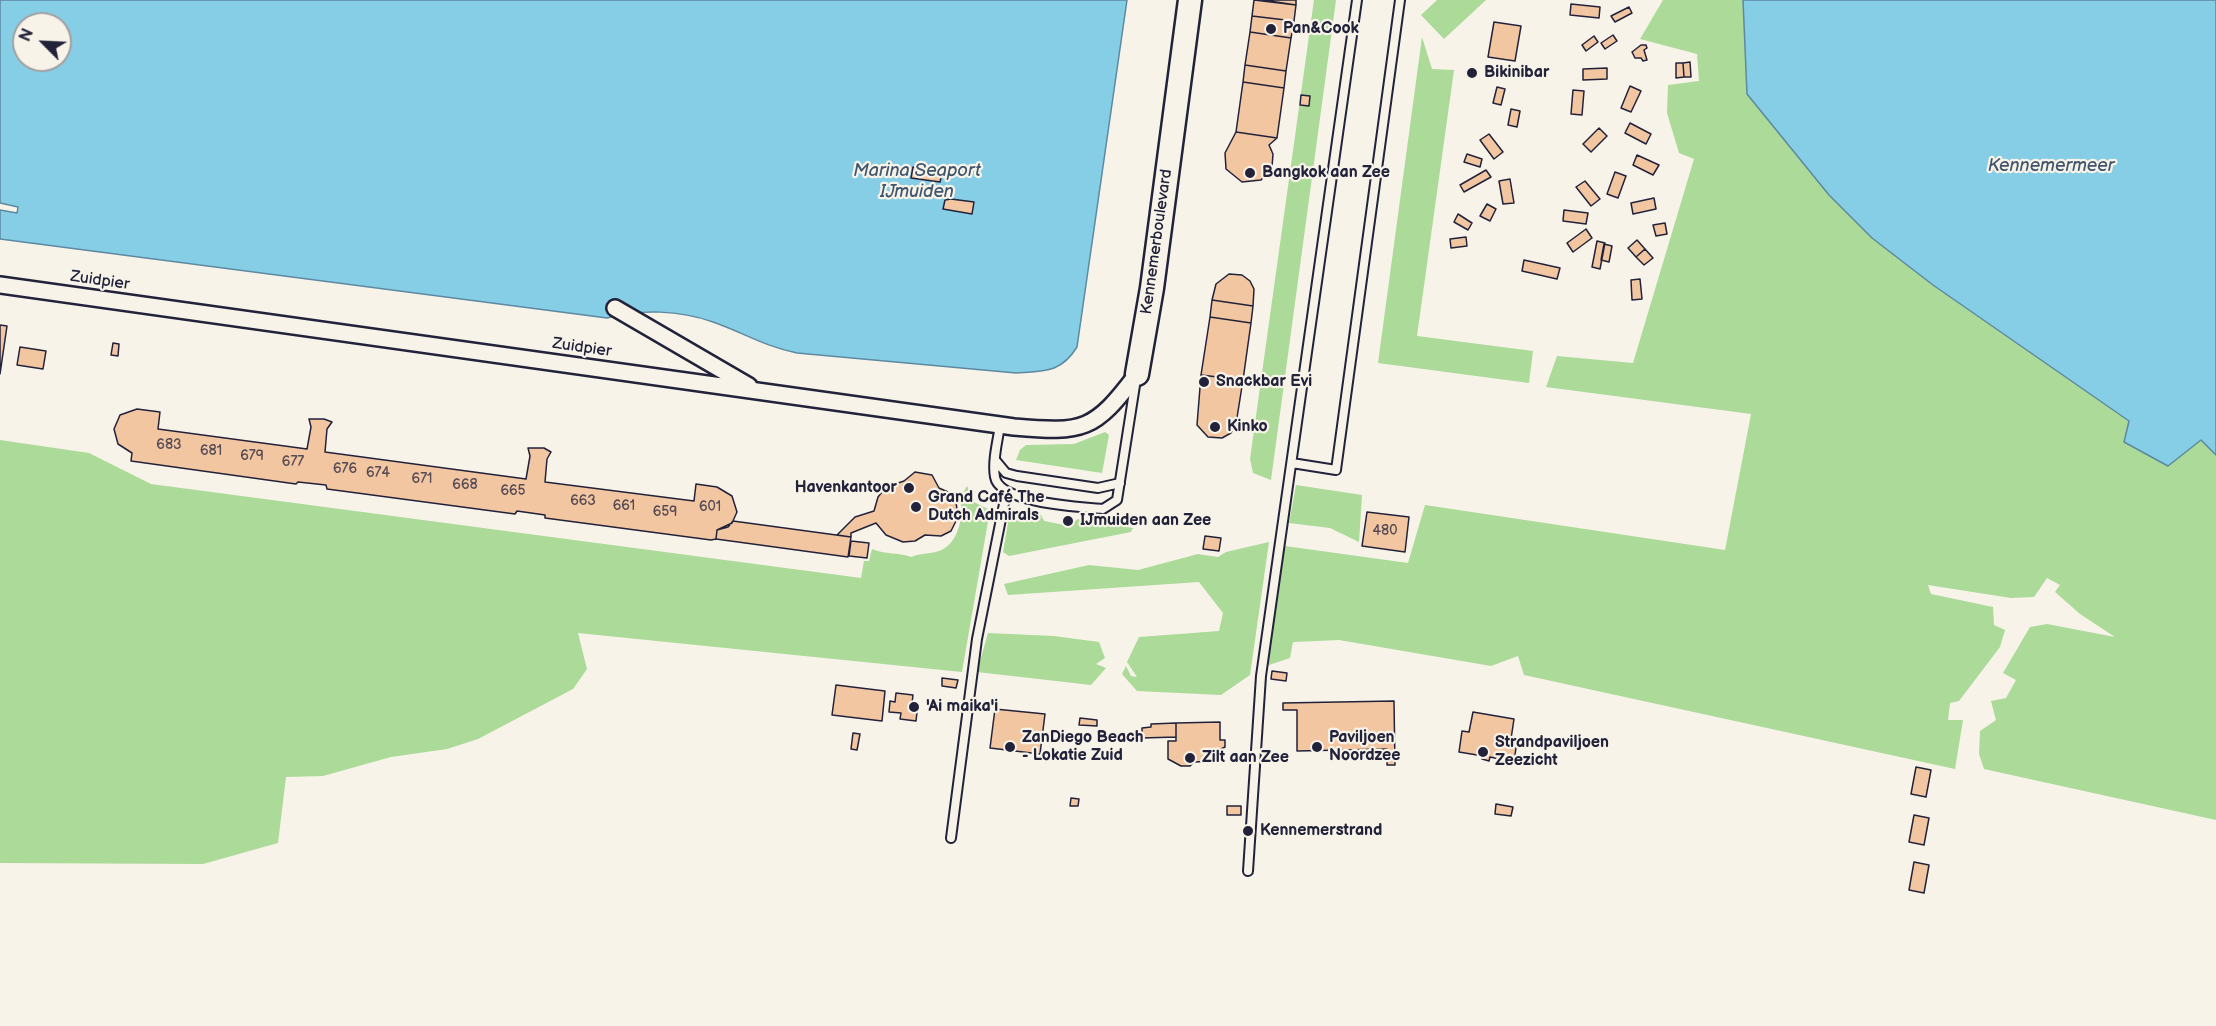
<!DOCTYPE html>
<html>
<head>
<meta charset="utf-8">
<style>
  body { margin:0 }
  #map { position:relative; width:2216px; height:1026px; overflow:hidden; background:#f7f3e8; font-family:"Balsamiq Sans",sans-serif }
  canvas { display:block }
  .north { position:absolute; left:12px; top:12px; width:60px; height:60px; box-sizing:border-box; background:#f7f3e8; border:2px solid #a29fa3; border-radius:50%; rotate:294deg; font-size:16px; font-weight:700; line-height:24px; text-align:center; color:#22223b }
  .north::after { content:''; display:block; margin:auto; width:21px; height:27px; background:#22223b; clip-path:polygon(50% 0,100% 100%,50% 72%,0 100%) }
</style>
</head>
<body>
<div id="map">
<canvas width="2216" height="1026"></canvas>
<div class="north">N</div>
</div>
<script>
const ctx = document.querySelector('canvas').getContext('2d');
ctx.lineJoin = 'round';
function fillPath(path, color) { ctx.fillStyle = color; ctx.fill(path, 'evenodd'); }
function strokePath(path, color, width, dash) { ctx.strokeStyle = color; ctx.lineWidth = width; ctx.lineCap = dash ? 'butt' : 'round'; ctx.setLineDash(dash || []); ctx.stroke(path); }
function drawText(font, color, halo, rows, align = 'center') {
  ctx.font = font + ' "Balsamiq Sans",sans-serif'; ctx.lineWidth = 4.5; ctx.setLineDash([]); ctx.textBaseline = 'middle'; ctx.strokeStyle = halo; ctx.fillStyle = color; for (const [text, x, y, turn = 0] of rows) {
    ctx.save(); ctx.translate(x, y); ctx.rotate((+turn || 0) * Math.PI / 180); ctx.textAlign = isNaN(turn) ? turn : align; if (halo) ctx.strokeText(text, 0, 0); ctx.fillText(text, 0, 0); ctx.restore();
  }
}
const green = new Path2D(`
  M1314,0H1336L1271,480L1253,473L1250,459Z
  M1437,0H1486L1444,39L1421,15Z
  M1663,0H1743L1747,94L1829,195L1872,238L1933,285L2129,421L2201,440L2216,455V820L1984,769L1979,754L1980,731L1996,720L1991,701L2006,698L2016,680L2003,673L2030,627L2047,624L2115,637L2080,614L2055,592L2060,585L2047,578L2034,597L2011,598L1928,585L1931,594L1993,607L1994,625L2005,630L2000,647L1959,701L1950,703L1948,720H1963L1955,769L1524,675L1518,656L1491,666L1339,640L1293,642L1290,658L1266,666L1285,546L1408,563L1425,505L1725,550L1751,414L1546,387L1557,356L1633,363L1694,159L1679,153L1667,113L1668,85L1699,81L1697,54L1640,39Z
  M1422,37L1432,69L1454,70L1417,336L1533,351L1529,383L1378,363Z
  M1105,432L1109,435L1102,473L1016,460L1020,450L1026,445L1074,444Z
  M0,440L89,453L151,484L861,578L864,561H869L872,549C885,555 898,552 911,557C921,553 929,554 939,551C959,544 964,515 960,498L967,486L974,502L990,510L962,672L578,633L587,669L573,689L478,739L447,749L391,757L323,776L286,777L278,843L203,864L0,863Z
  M1296,485L1362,495L1359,542L1330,528L1289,523Z
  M1010,511L1041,515L1044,521L1069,526L1078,519L1133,528L1131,532L1009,556L1003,552Z
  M1269,542L1250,675L1221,695L1137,691L1122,674L1126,666L1131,676L1137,677L1127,662L1139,637L1219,631L1223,613L1199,582L1008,595L1004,584L1089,565L1138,570L1198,554L1218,557L1226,552Z
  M988,633L1054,636L1099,642L1105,658L1096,664L1106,668L1091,685L977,672Z`);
const water = new Path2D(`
  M0,0H1127L1077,347C1061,373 1044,371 1016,373L797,353C766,347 742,332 713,322C679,310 641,309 607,318L0,239V210L17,213L18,207L0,203ZM24,24H60V60H24Z
  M1743,0H2216V455L2201,440L2168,466L2124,442L2129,421L1933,285L1872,238L1829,195L1747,94Z`);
const building = new Path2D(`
  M1254,0L1296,5L1294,21L1252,16Z
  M1263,0H1296V5Z
  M1571,4L1600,7L1599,18L1570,15Z
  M1629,7L1632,13L1615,22L1611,16Z
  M1252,16L1294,21L1291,38L1250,32Z
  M1494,22L1521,26L1515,61L1488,57Z
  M1250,32L1291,38L1286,71L1245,65Z
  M1613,35L1617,41L1605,49L1601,43Z
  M1594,36L1598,42L1586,51L1582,45Z
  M1641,45H1646L1647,48L1644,50L1647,60L1643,61L1641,58H1635L1632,52Z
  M1690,62L1691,77H1684L1683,63Z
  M1676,63H1683L1684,77L1676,78Z
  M1245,65L1286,71L1284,88L1243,82Z
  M1607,68V79L1583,80V69Z
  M1243,82L1284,88L1277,138L1236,132Z
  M1630,86L1641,91L1631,112L1621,108Z
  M1497,87L1505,89L1501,105L1493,103Z
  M1573,90L1584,91L1582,115L1571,114Z
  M1301,95L1310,96L1309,106L1300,105Z
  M1511,109L1520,111L1517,127L1508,125Z
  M1630,123L1651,134L1646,144L1625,133Z
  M1599,128L1607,136L1591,152L1583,144Z
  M1236,132L1277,138L1269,145L1273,154L1272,167L1261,180L1242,182L1226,169L1225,153Z
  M1489,134L1503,152L1494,159L1480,140Z
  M1467,154L1482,159L1480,167L1464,162Z
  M1637,155L1659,165L1653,175L1633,165Z
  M913,167L942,173L940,182L911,178Z
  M1486,170L1491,177L1464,192L1460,185Z
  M1615,172L1626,176L1618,198L1607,194Z
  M1510,179L1514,203L1503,204L1499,181Z
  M1585,181L1600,199L1591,206L1576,187Z
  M1654,198L1656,209L1633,214L1631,203Z
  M951,199L974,202L972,214L943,209L945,200Z
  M1487,204L1496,209L1490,221L1480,216Z
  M1564,210L1588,213L1586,224L1563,221Z
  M1458,214L1472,223L1468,230L1454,222Z
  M1665,223L1667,234L1656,236L1653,225Z
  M1586,229L1592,238L1573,252L1567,243Z
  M1466,237L1467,246L1451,248L1450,239Z
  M1637,240L1645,249L1636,257L1628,248Z
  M1597,241L1605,243L1600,269L1592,267Z
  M1604,244L1612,246L1609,262L1601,260Z
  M1645,249L1653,258L1644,265L1636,257Z
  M1524,260L1560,268L1557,279L1522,271Z
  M1229,274L1242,275L1250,281L1254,289L1253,306L1212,300L1216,284Z
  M1640,279L1642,299L1632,300L1631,280Z
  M1212,300L1253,306L1251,323L1210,317Z
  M1210,317L1251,323L1243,380L1201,375Z
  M0,325L7,326L0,374Z
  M113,343L119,344L118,356L111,355Z
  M20,347L46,351L43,369L17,365Z
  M1201,375L1243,380L1236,424L1231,433L1222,438L1208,437L1197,425Z
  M137,409L160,412L158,429L307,449L311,427L309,419H324L332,422L327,429L325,452L526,479L530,456L528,448H544L551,452L547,459L545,482L694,501L696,484L717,487L732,496L737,512L732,523L717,530L716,539L711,540L545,518V515L517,511L515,514L327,489L326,485L298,482L296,484L131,461L132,453L118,444L114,429L120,415Z
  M915,472L932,475L939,488L948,492L956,502L958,517L951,531L941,536L925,535L915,541L903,542L886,535L876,523L851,533V537L837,535L855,517L874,511L878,497L886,487L904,481Z
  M1367,512L1409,517L1405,552L1362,546Z
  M733,521L851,537L848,557L716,539L717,530L728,527Z
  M1205,536L1221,538L1219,551L1203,549Z
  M851,541L869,543L867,558L849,556Z
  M1272,671L1287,673L1286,681L1271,679Z
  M942,678L958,680L956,688L942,686Z
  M836,685L885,691L882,721L832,715Z
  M896,693L913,695L912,703L918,704L916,721L900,719L901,713L889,712L890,701L895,702Z
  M1394,701L1395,765H1387V749L1297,751V710H1283V703Z
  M995,709L1045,714L1040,754L990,748Z
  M1473,712L1514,719L1511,739L1517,741L1514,762L1490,757L1489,761L1482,759L1483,756L1459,752L1462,731L1469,732Z
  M1080,718L1097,720V726L1079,725Z
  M1220,722V740H1225V747L1221,749V758L1217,761L1194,762L1190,766H1181L1168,759V741H1176V723Z
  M1176,723V737L1142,738V728L1151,727V724Z
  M853,733L860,734L857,750L851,749Z
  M1916,767L1931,770L1926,797L1911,794Z
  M1071,798L1079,799L1078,806H1070Z
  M1496,804L1513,807L1511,816L1495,814Z
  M1227,806H1241V815H1227Z
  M1914,815L1929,818L1924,845L1909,842Z
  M1914,862L1929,865L1924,893L1909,890Z`);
const lane = new Path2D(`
  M1000,425C998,440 992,461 995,477C999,503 1080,507 1103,509L1117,500L1136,379
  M996,461L1006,473L1017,476L1098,488L1120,483
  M1292,463L1336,470L1400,0
  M951,838L977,639L1004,504
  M1248,871L1261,676L1357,0`);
const street = new Path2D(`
  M0,285L1014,427C1084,433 1094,431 1137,374
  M615,308L749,386`);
const secondary = new Path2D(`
  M1137,374L1152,288L1190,0`);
const markers = [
  [1271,29,6,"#22223b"],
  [1472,73,6,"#22223b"],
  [1250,173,6,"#22223b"],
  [1204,382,6,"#22223b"],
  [1215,427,6,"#22223b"],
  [909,488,6,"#22223b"],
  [916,507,6,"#22223b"],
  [1068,521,6,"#22223b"],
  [914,707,6,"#22223b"],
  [1010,747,6,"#22223b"],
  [1317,747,6,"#22223b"],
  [1483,752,6,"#22223b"],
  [1190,758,6,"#22223b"],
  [1248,831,6,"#22223b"]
];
const numberNames = [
  ["683",169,445],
  ["681",211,451],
  ["679",252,456],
  ["677",293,462],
  ["676",345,469],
  ["674",378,473],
  ["671",422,479],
  ["668",465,485],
  ["665",513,491],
  ["663",583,501],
  ["661",624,506],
  ["601",710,507],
  ["659",665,512],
  ["480",1385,531]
];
const poiNames = [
  ["Pan&Cook",1283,29],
  ["Bikinibar",1484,73],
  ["Bangkok aan Zee",1262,173],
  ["Snackbar Evi",1216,382],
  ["Kinko",1227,427],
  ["Havenkantoor",897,488,"right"],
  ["Grand Café The",928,498],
  ["Dutch Admirals",928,516],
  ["IJmuiden aan Zee",1080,521],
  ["'Ai maika'i",926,707],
  ["ZanDiego Beach",1022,738],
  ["- Lokatie Zuid",1022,756],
  ["Paviljoen",1329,738],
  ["Noordzee",1329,756],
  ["Strandpaviljoen",1495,743],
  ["Zeezicht",1495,761],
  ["Zilt aan Zee",1202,758],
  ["Kennemerstrand",1260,831]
];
const streetNames = [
  ["Kennemerboulevard",1157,242,-82],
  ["Zuidpier",100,281,8],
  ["Zuidpier",582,348,8]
];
const waterNames = [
  ["Kennemermeer",2051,166],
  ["Marina Seaport",917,171],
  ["IJmuiden",917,192]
];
fillPath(green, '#abda99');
fillPath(water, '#85cee5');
strokePath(water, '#5d89a1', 1.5);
fillPath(building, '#f2c6a1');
strokePath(building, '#22223b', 1.5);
strokePath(lane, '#22223b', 12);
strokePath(street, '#22223b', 20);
strokePath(secondary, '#22223b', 27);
strokePath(lane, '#f7f3e8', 8);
strokePath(street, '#f7f3e8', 15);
strokePath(secondary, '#f7f3e8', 22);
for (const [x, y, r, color] of markers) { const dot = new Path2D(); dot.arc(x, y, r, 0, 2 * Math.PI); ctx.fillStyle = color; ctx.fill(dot); strokePath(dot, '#f7f3e8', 2); }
drawText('14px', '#564b54', null, numberNames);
drawText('bold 16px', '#22223b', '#f7f3e8', poiNames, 'left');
drawText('16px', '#22223b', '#f7f3e8', streetNames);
drawText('italic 18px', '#40566e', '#f7f3e8', waterNames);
</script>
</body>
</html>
